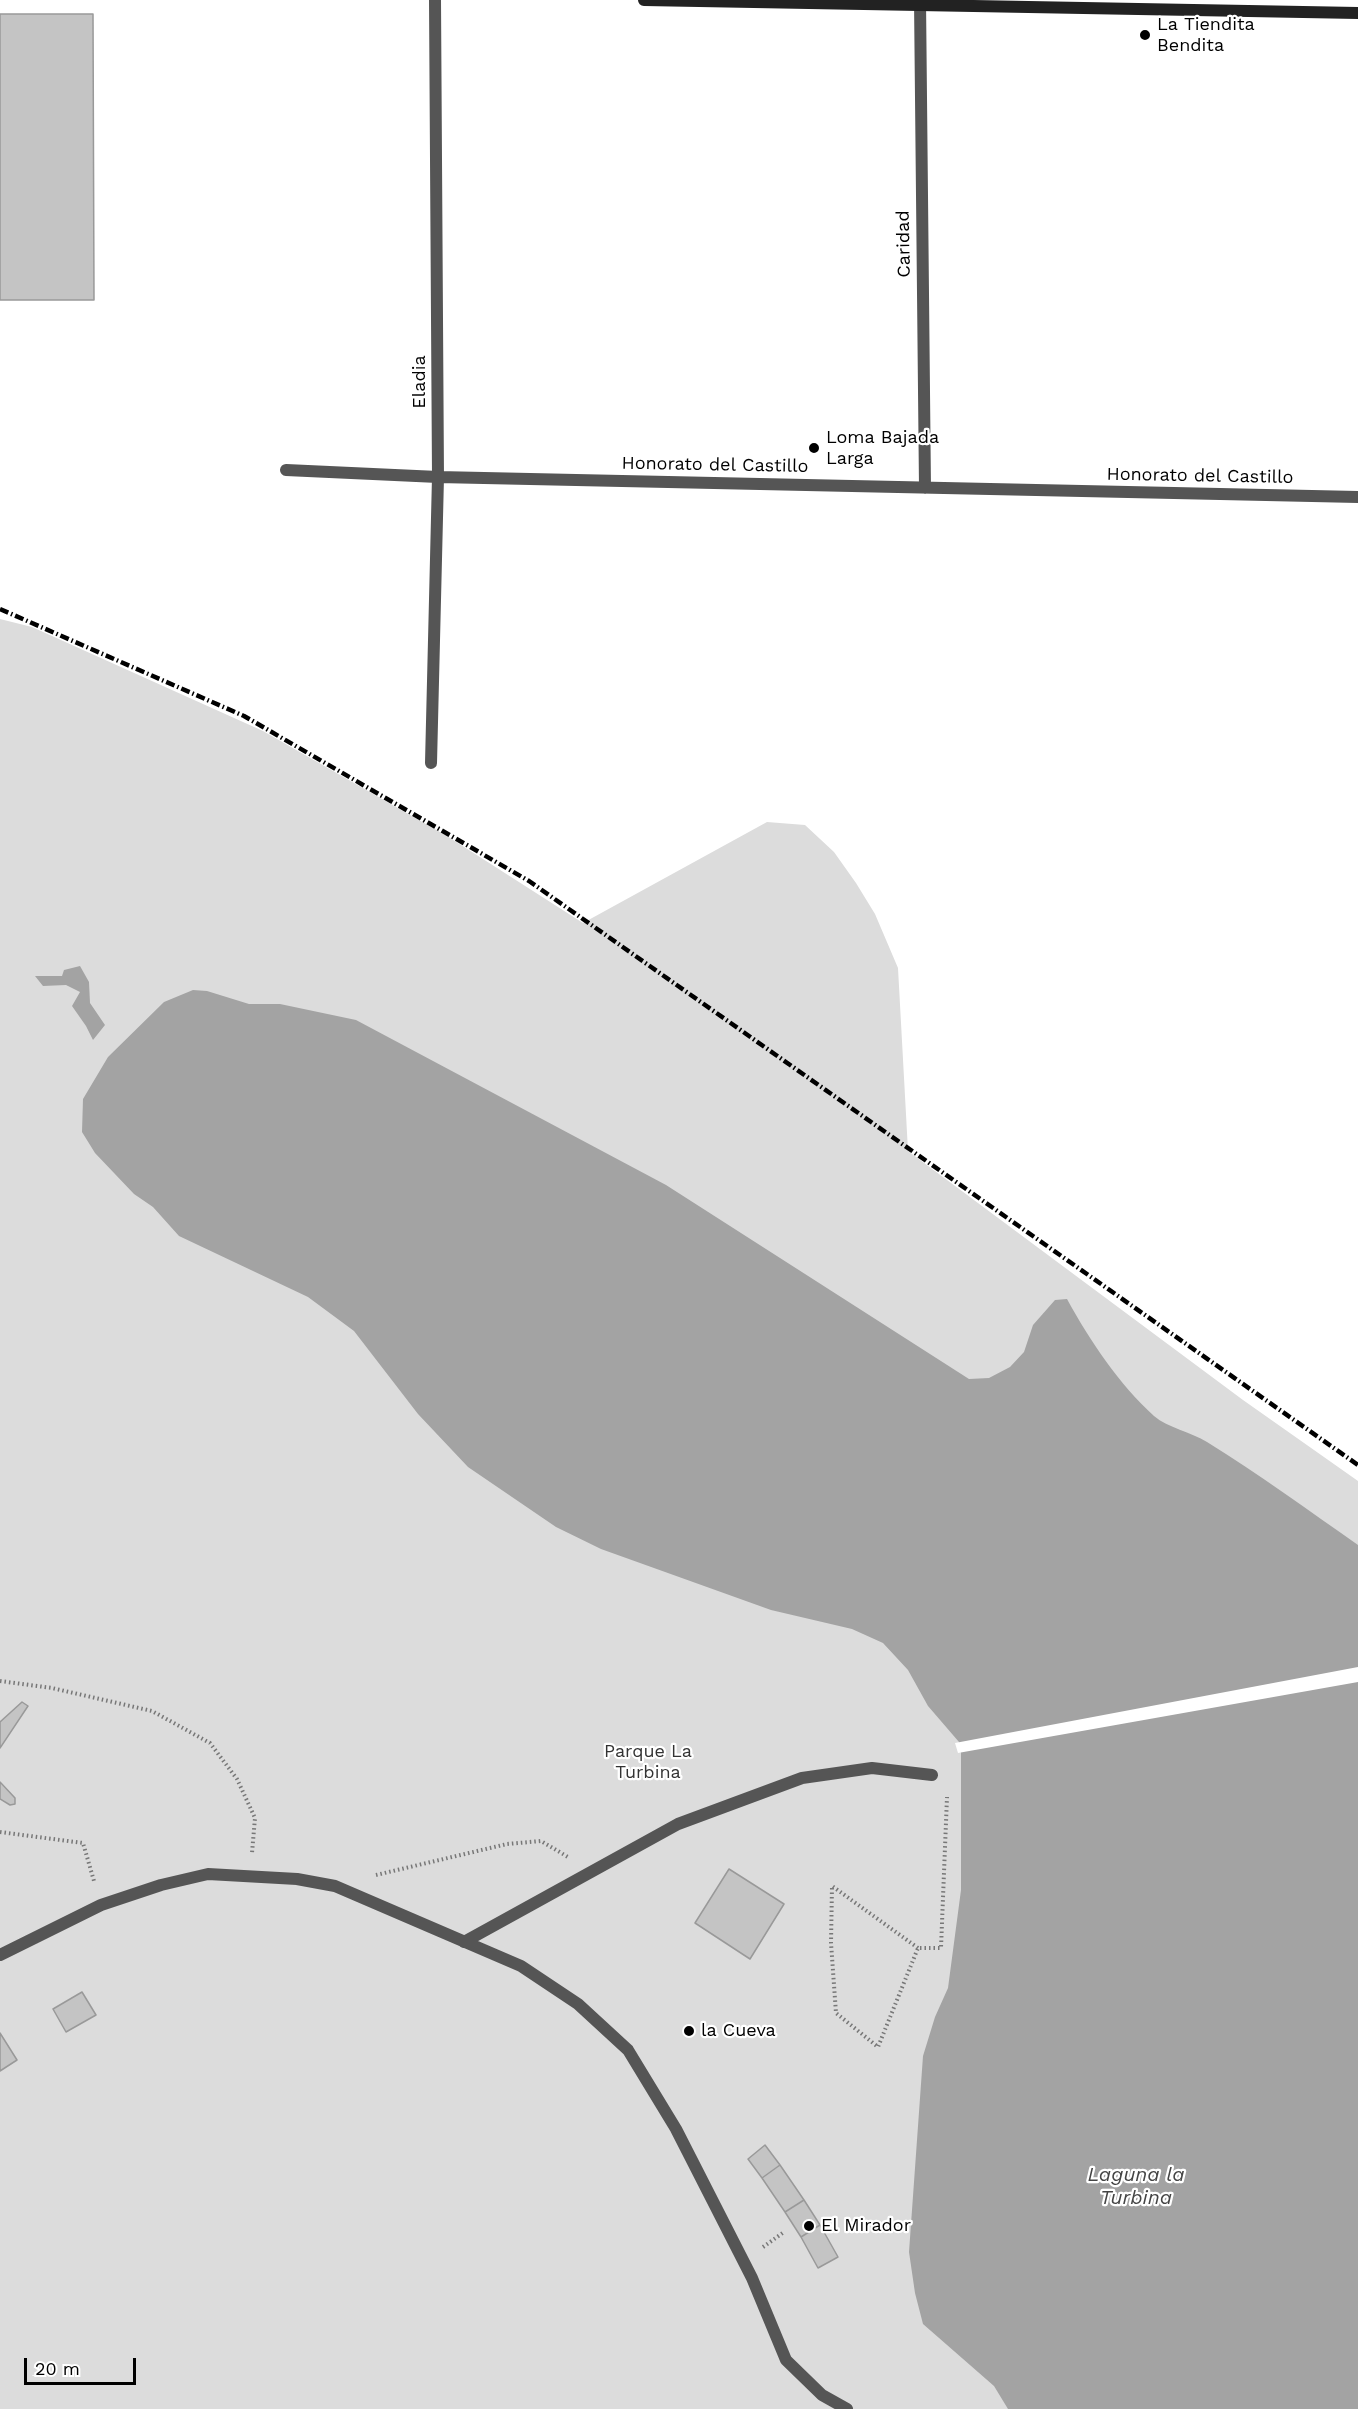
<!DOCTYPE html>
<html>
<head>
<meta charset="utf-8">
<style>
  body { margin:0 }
  #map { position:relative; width:1358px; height:2409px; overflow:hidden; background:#fff; font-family:"Work Sans",sans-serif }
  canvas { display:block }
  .scale { position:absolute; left:24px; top:2358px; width:112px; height:27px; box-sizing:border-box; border:3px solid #000; border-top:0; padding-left:8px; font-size:18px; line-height:21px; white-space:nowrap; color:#000; -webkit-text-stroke:4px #fff; paint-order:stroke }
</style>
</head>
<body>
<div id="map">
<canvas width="1358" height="2409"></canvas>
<div class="scale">20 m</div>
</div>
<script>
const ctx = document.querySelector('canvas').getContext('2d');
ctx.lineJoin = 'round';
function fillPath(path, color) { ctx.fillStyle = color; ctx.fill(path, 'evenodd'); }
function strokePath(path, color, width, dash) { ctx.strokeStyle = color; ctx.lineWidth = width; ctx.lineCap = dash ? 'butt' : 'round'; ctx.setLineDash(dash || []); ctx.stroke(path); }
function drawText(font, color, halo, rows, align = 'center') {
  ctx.font = font + ' "Work Sans",sans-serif'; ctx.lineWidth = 4.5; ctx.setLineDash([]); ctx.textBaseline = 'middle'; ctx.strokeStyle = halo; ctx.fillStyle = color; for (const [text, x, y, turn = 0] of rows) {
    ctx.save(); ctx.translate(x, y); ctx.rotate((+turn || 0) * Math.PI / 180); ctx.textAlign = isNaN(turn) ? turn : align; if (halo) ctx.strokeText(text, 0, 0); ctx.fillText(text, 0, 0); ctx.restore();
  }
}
const green = new Path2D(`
  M0,619L32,627L263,731L447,836L583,923L767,822L805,825L834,852L856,883L875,914L898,968L908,1151L1243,1400L1358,1481V2409H0Z`);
const water = new Path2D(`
  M80,966L89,982L90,1003L105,1025L93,1040L86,1026L72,1006L80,992L66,985L43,986L35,976H62L64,970Z
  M193,990L207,991L249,1004H280L356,1020L666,1185L969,1379L989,1378L1010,1367L1024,1352L1033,1325L1055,1300L1067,1299C1090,1341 1119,1384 1154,1416C1168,1428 1191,1432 1207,1442C1259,1474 1308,1510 1358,1545V2409H1008L994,2386L923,2324L915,2293L909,2252L923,2056L935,2017L948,1988L961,1890V1753L959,1742L928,1706L908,1670L883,1643L852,1629L771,1610L601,1549L556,1527L468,1467L418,1414L354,1331L308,1297L179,1236L153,1207L134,1194L95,1153L82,1132L83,1099L108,1057L164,1002Z`);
const pier = new Path2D(`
  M1358,1667V1682L958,1753L955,1743Z`);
const building = new Path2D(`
  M0,14H93L94,300H0Z
  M22,1702L28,1706L0,1748V1722Z
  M0,1782L15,1798V1804L10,1805L0,1799Z
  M729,1869L784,1904L750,1959L695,1923Z
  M82,1992L96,2015L66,2032L53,2009Z
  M0,2033L17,2060L0,2071Z
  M765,2145L780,2165L762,2178L748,2159Z
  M780,2165L804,2200L785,2212L762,2178Z
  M804,2200L820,2225L801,2237L785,2212Z
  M820,2225L838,2257L818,2268L801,2237Z`);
const path = new Path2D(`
  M0,1681L52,1688L152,1711L210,1743L237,1779L255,1818L252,1853
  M0,1832L83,1843L94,1881
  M376,1875L507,1844L541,1841L568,1857
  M918,1948L832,1886L831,1943L836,2013L878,2047L918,1948H941L947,1797
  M763,2247L784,2232`);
const service = new Path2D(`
  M464,1942L678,1824L802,1778L872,1768L932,1775
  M0,1955L101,1905L161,1885L208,1874L297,1879L335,1886L521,1966L578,2004L628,2050L676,2129L752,2278L786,2360L822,2395L847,2409`);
const minor = new Path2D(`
  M920,0L925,488
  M286,470L438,477L1358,497
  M431,763L438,477L435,0`);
const secondary = new Path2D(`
  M644,0L1358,13`);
const rail = new Path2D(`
  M0,609L244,716L529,881L1358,1465`);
const markers = [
  [1145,35,6,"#000"],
  [814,448,6,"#000"],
  [689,2031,6,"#000"],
  [809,2226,6,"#000"]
];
const poiNames = [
  ["La Tiendita",1157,25],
  ["Bendita",1157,46],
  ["Loma Bajada",826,438],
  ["Larga",826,459],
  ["la Cueva",701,2031],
  ["El Mirador",821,2226]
];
const streetNames = [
  ["Caridad",904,244,-91],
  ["Eladia",420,382,-90],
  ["Honorato del Castillo",715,465,1],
  ["Honorato del Castillo",1200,476,1]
];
const parkNames = [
  ["Parque La",648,1752],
  ["Turbina",648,1773]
];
const waterNames = [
  ["Laguna la",1136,2175],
  ["Turbina",1136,2198]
];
fillPath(green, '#dcdcdc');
fillPath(water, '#a3a3a3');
fillPath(pier, '#fff');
fillPath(building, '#c4c4c4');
strokePath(building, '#999', 1.5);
strokePath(path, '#777', 4, [1.5, 3]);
strokePath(service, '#555', 12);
strokePath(minor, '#555', 12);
strokePath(secondary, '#222', 12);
strokePath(rail, '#000', 4.5, [9, 3, 1.5, 3]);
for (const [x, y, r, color] of markers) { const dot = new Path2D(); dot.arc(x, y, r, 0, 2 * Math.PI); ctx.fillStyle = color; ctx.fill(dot); strokePath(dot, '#fff', 2); }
drawText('18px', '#000', '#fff', poiNames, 'left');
drawText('18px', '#000', '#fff', streetNames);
drawText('18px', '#333', '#fff', parkNames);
drawText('italic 20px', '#444', '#fff', waterNames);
</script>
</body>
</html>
